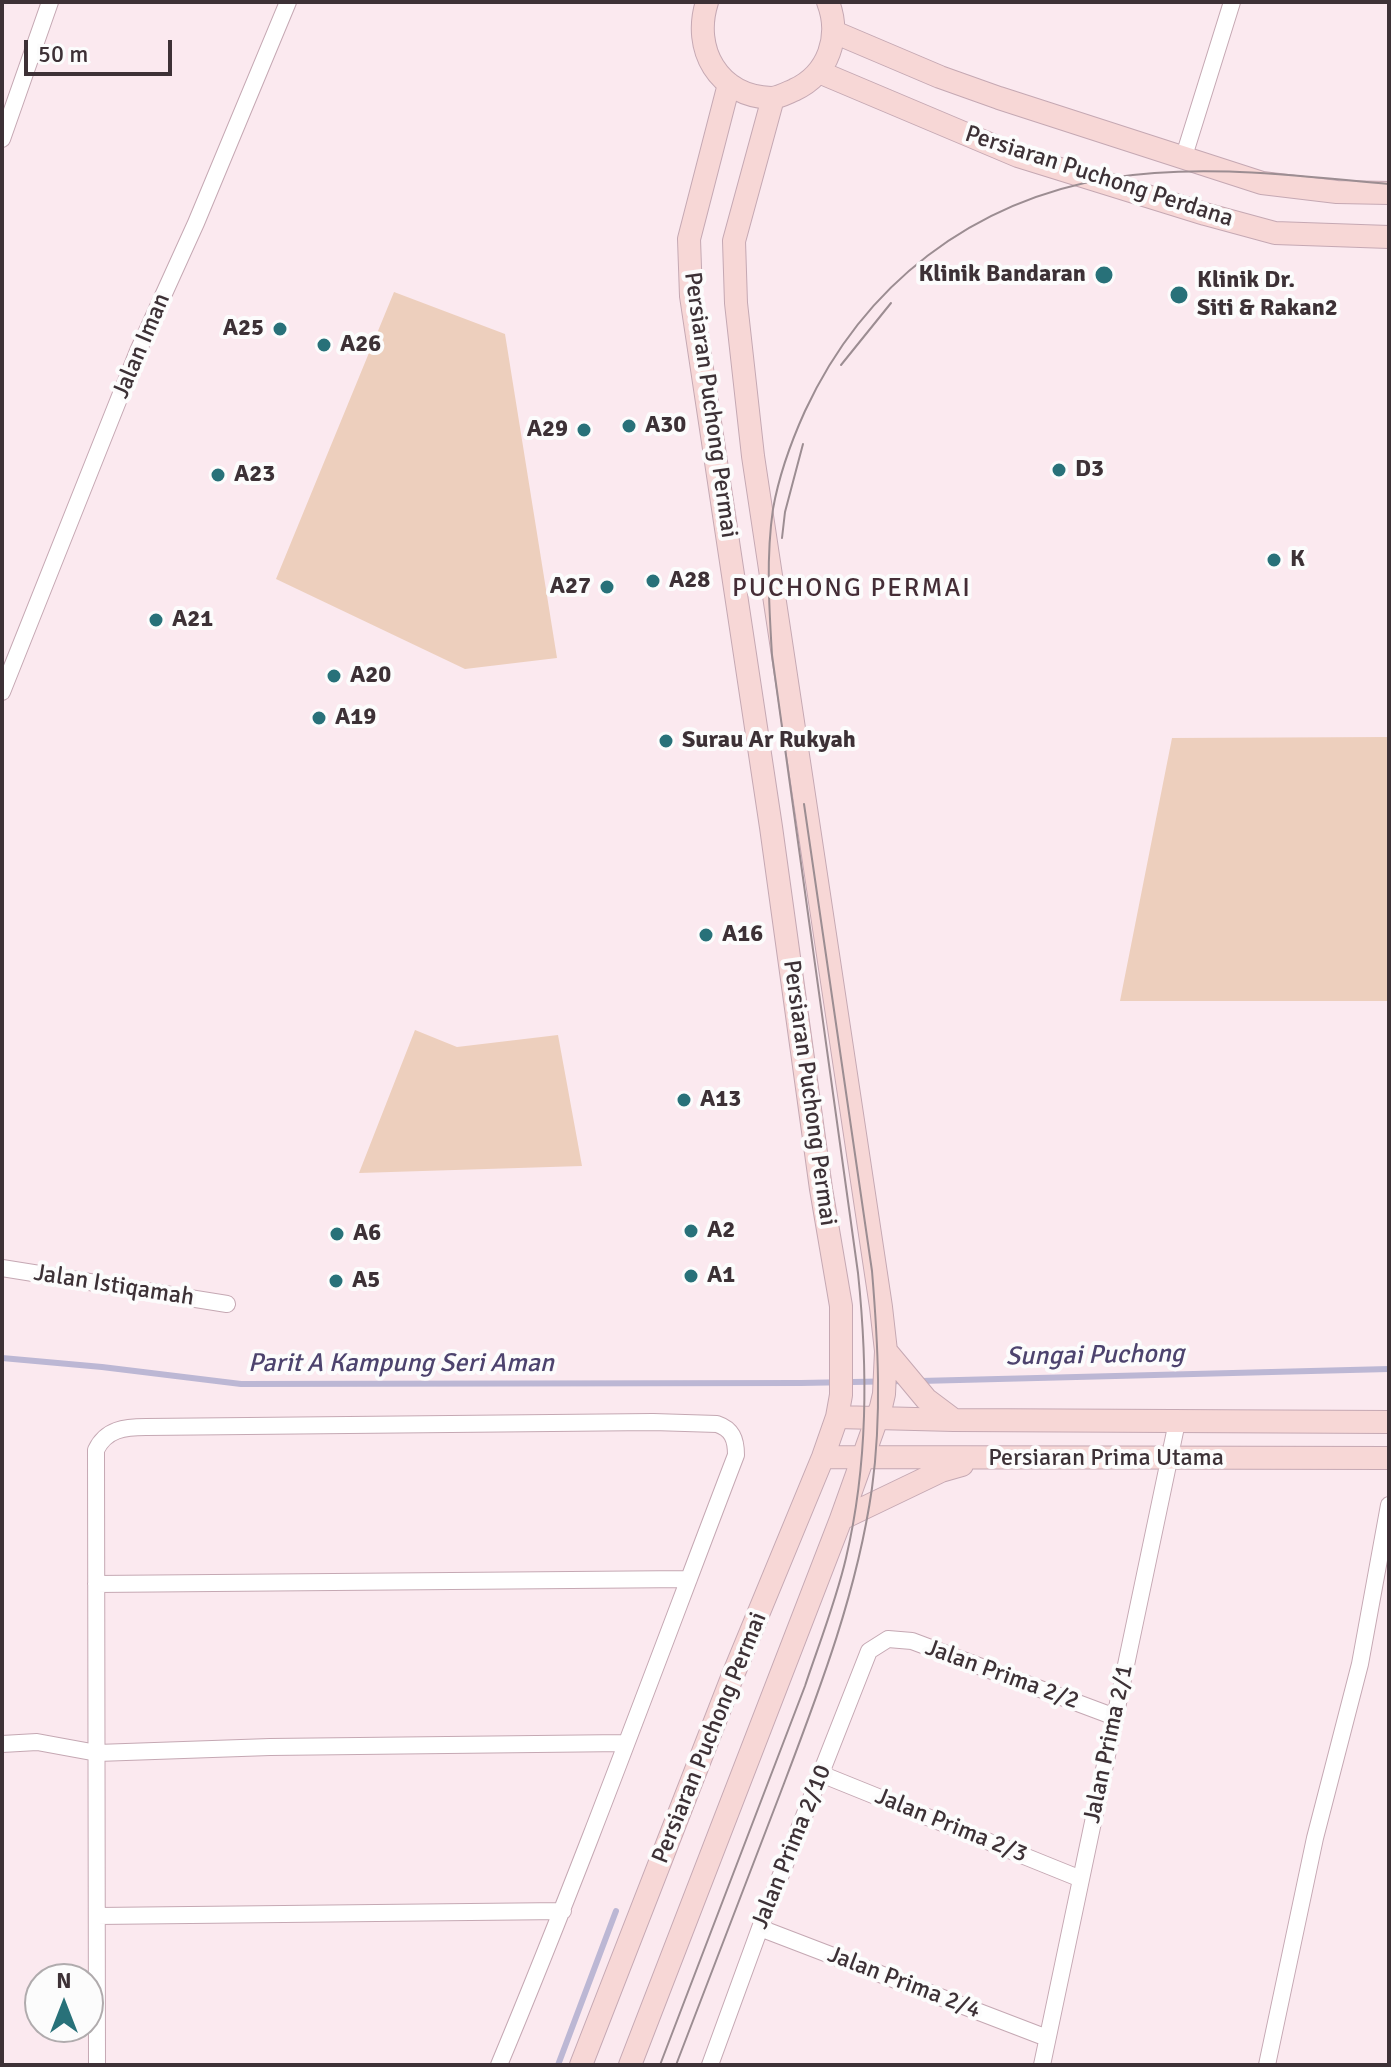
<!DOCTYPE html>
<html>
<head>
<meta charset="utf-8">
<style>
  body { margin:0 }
  #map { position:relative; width:1391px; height:2067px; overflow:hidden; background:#fbe9ef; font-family:Signika,sans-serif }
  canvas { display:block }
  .frame { position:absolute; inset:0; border:4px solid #3d3136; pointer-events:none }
  .north { position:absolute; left:24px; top:1963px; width:80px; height:80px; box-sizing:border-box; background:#fcfcfc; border:2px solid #b0abad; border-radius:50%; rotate:0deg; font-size:22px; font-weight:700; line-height:32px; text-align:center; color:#3d3136 }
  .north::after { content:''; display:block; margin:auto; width:28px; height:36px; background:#287179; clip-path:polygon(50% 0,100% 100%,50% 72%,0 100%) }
  .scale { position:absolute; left:24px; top:40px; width:148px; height:36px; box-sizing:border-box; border:4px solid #3d3136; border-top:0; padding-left:10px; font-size:24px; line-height:28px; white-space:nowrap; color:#3d3136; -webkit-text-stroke:6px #fcfcfc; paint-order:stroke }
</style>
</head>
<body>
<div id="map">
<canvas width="1391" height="2067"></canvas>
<div class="frame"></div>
<div class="north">N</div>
<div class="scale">50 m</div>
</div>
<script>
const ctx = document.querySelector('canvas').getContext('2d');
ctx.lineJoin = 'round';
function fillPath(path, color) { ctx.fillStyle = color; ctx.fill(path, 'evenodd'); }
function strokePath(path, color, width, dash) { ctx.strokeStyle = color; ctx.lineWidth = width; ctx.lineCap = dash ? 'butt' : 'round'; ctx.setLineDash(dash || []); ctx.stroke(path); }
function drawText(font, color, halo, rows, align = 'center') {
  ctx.font = font + ' Signika,sans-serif'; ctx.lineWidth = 8; ctx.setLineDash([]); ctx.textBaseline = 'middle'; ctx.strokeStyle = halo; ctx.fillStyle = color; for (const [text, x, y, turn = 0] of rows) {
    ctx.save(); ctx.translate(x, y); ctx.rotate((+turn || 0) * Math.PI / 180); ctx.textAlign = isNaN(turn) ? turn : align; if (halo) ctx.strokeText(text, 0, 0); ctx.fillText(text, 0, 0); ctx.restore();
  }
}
const green = new Path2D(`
  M394,292L505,334L557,658L465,669L276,579Z
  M1389,737V1001H1120L1172,738Z
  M415,1030L457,1047L558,1035L582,1166L359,1173Z`);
const stream = new Path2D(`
  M2,1358L102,1367L241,1384L801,1383L905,1381
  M920,1381L1389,1369
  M558,2065L616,1911`);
const street = new Path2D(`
  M2,139L50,2
  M1184,156L1232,2
  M2,692L138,351L196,223L288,2
  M2,1268L227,1304
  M96,1584L689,1579
  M2,1744L37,1742L97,1753L270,1747L625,1743
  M821,1774L1081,1879
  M97,1916L563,1911
  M760,1928L1047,2038
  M97,2065L96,1450C106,1429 125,1427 146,1427L653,1422L717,1424C732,1429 736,1439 736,1455C658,1659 583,1864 499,2065
  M710,2065L760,1928L869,1651L888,1639L912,1641L1115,1717
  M1042,2065L1177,1422
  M1267,2065L1315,1838L1360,1664L1389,1505`);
const secondary = new Path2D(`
  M707,2C692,49 718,96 771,98C778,98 787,93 794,90C829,74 841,36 828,2
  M834,32L940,77L999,98L1262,183L1337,192L1389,193
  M819,72L1018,156L1205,214L1275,233L1389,237
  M886,1351L926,1399L954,1420
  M837,1417L954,1420L1389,1422
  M823,1457L1389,1458
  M841,1519L941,1471L962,1465
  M581,2065L733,1675L823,1457L837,1417L841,1395V1306L821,1189L771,827L691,296L689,239L729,84
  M630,2065L841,1519L881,1407L884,1394L886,1351L881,1307L753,456L736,303L734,241L773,98`);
const tram = new Path2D(`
  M841,365L891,303
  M782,538L785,512L803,444
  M660,2065L805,1686C819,1644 836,1601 846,1558C868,1464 868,1369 858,1273L772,655C769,606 766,557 773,509C779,475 791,442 805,411C864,284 972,201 1110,178C1202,163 1297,176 1389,184
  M676,2065C711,1975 745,1884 780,1794C818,1694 857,1594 872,1488C882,1415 878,1343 872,1271L804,804`);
const markers = [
  [1104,275,10,"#287179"],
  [1179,295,10,"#287179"],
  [280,329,8,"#287179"],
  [324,345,8,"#287179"],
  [629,426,8,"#287179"],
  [584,430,8,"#287179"],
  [1059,470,8,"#287179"],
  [218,475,8,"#287179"],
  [1274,560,8,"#287179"],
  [653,581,8,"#287179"],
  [607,587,8,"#287179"],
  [156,620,8,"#287179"],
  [334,676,8,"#287179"],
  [319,718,8,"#287179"],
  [666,741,8,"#287179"],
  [706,935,8,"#287179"],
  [684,1100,8,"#287179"],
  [691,1231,8,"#287179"],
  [337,1234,8,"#287179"],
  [691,1276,8,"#287179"],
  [336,1281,8,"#287179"]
];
const streetNames = [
  ["Persiaran Puchong Perdana",1099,177,18],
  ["Jalan Iman",142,346,-67],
  ["Persiaran Puchong Permai",710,405,82],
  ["Persiaran Puchong Permai",809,1093,82],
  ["Jalan Istiqamah",114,1286,9],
  ["Persiaran Prima Utama",1106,1459],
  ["Jalan Prima 2/2",1002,1675,20],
  ["Persiaran Puchong Permai",710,1738,-68],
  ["Jalan Prima 2/1",1109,1744,-78],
  ["Jalan Prima 2/3",951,1826,22],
  ["Jalan Prima 2/10",792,1847,-68],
  ["Jalan Prima 2/4",904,1983,21]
];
const poiNames = [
  ["Klinik Bandaran",1086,275,"right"],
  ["Klinik Dr.",1197,281],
  ["Siti & Rakan2",1197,309],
  ["A25",264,329,"right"],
  ["A26",340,345],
  ["A30",645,426],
  ["A29",568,430,"right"],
  ["D3",1075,470],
  ["A23",234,475],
  ["K",1290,560],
  ["A28",669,581],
  ["A27",591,587,"right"],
  ["A21",172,620],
  ["A20",350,676],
  ["A19",335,718],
  ["Surau Ar Rukyah",682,741],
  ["A16",722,935],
  ["A13",700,1100],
  ["A2",707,1231],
  ["A6",353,1234],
  ["A1",707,1276],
  ["A5",352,1281]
];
const neighbourhoodNames = [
  ["PUCHONG PERMAI",852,589]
];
const waterNames = [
  ["Sungai Puchong",1095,1356,-1],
  ["Parit A Kampung Seri Aman",401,1364]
];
fillPath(green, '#edcfbd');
strokePath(stream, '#bcb7d4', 6);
strokePath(street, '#c5a8b3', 18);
strokePath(secondary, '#c5a8b3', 24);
strokePath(street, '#fff', 16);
strokePath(secondary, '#f7d7d6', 22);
strokePath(tram, '#9c8d92', 2);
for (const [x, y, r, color] of markers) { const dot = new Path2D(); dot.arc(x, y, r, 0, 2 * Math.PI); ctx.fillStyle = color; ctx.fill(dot); strokePath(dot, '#fcfcfc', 3); }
drawText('24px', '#3d3136', '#fcfcfc', streetNames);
drawText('bold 24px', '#3d3136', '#fcfcfc', poiNames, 'left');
ctx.letterSpacing = '2px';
drawText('26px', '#442d36', '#fcfcfc', neighbourhoodNames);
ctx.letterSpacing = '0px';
drawText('italic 26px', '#4d436e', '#fcfcfc', waterNames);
</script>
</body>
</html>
